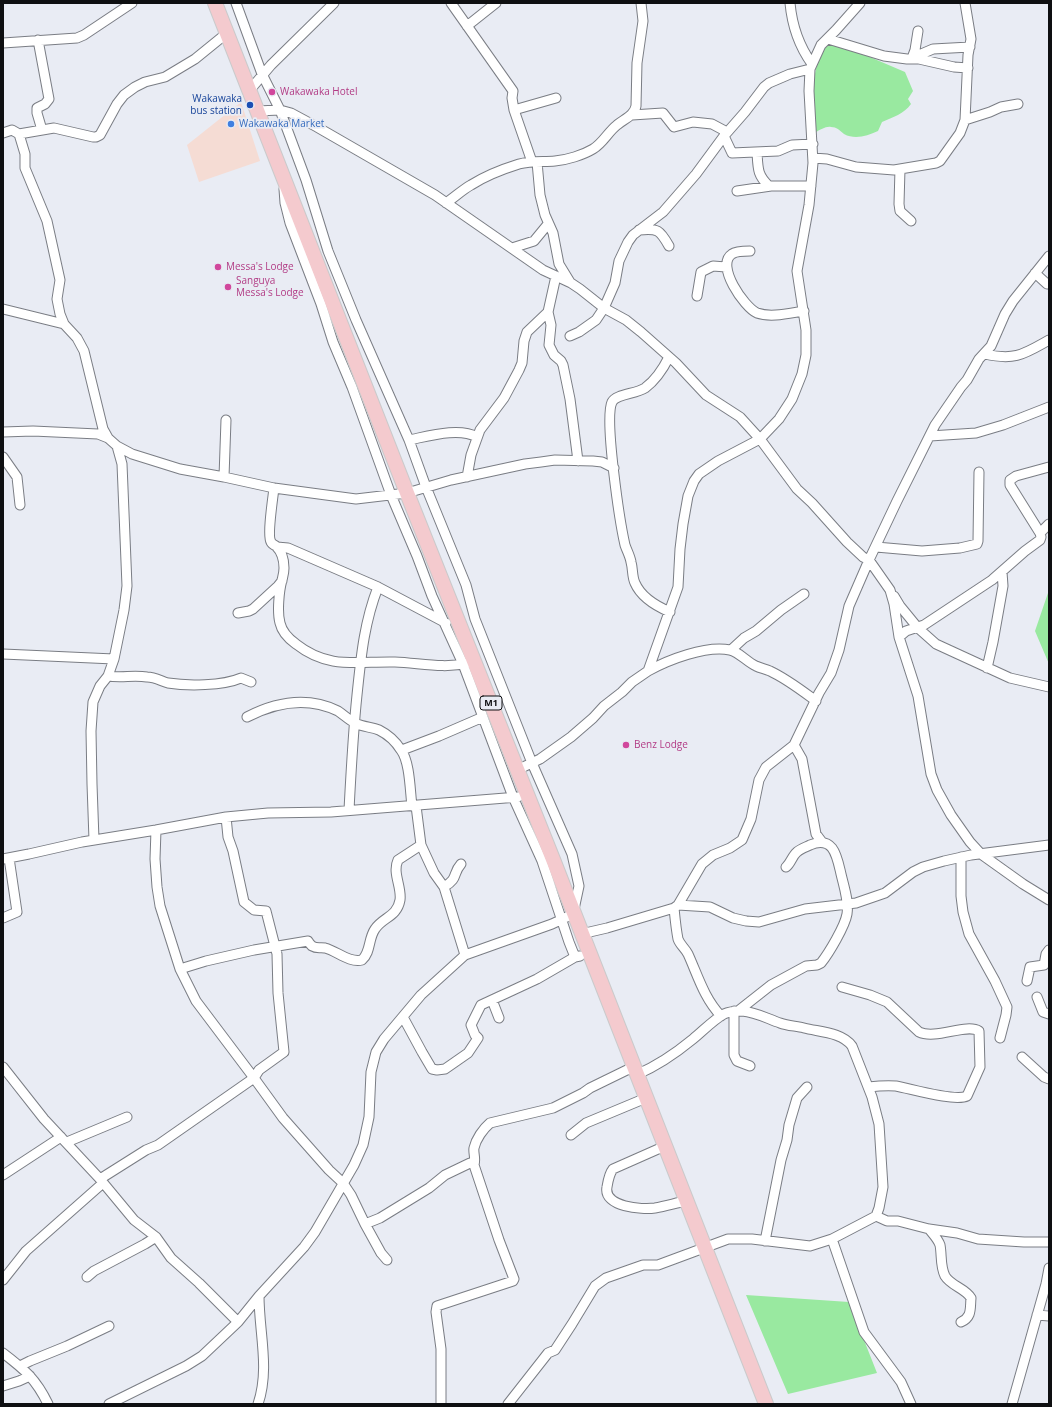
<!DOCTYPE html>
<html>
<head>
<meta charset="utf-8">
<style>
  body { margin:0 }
  #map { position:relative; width:1052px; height:1407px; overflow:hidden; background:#e9ecf4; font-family:"Open Sans",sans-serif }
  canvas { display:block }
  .frame { position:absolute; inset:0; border:4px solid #0e0f11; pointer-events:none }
</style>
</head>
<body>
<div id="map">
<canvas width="1052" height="1407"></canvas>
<div class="frame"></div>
</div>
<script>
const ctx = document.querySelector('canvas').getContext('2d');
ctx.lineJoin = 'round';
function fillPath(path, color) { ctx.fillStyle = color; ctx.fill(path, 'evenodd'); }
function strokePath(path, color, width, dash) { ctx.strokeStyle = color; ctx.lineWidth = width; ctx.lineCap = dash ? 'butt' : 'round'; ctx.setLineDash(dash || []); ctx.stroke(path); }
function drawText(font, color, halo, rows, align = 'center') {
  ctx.font = font + ' "Open Sans",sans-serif'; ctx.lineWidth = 3.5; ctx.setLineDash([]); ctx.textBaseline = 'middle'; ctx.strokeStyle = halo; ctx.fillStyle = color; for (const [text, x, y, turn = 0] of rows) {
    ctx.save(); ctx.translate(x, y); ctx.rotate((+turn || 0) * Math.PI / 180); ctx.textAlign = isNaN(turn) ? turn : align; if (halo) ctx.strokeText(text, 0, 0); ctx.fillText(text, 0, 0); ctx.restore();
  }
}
const commercial = new Path2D(`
  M241,102L260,161L199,182L187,145Z`);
const green = new Path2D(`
  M827,42L851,49L905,72L913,91L908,99L911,104C904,114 893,117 882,122L878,131C867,136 855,140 844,134C839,130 837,127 831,127C826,126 820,130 816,132C813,108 810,83 819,59C821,53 824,48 827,42Z
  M1049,590V664L1035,631Z
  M746,1295L849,1302L877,1373L788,1394Z`);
const stream = new Path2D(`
  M1049,4V10`);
const minor = new Path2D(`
  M451,3L513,91L512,98L514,110L532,162
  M790,3C792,25 799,46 812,64
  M467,26L496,3
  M828,39L884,56L907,59H919L954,67L968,68
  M38,40L49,99L45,104L37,108V113L42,130
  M3,43L77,38L84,35L132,3
  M912,58L933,49L970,47
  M912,58L915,50L918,31
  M249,91L271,65L334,3
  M514,110L556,98
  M257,111L280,110L291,113L317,127L435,195L543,270L571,283L580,289L604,308L626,320L641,332L676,363L706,395L740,417L760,439L797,489L812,503L847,542L863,557L869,560L890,590L894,604L899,637L918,696L931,774L937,790L951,815L970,842L981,854L1023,884L1049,900
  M632,115L663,113L674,127L693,122L712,124L727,132
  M965,120L990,112L1001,107L1018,104
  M3,133L12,130L19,134L54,128L93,137H96L100,135L117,104L124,95L135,87L145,82L165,77L195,59L227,33
  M19,134L25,154V168L47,221L60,280L57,299L60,314L64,324
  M724,136L732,153L778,151L792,145L813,144
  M757,152C758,168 757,175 769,186
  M813,158L827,159L856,167L894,170L936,163L940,161L960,133L965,120L968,55L971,39L965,3
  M537,162L540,195L545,215L553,233L559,264L570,282
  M900,169L899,204L900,211L911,221
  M284,189L285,203L290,223L321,304L333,342L352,387L391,495L417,556L432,596L463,664L513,797L542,861L569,942L575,957
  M737,191L771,186H811
  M446,203C455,197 462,190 471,185C485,176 503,169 519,164C531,161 543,162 555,161C567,160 583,155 593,149C603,143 608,132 617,125C624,119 634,116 636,106L637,63L643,21L641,3
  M639,230C658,228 660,230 669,246
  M512,248L534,241L548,224
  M750,251C744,251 736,251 732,254C715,265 744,307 757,313C771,318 790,313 804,311
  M1035,273L1047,284H1049
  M697,296L701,272L713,266L726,267
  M3,309L64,324L77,338L84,351L103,429L108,438
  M548,312L551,325L549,345L554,355L561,361L563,365L570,399L578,461
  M570,336L579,332L596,320L604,308L615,283L619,261L628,242L633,235L663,212L696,174L724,136L745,112L764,87L769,83L790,74L810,69
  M985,354C1015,361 1024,354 1049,340
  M669,357C663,369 656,380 645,388C636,394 616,394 612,402C604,419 620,523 625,545C627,551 630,556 631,562C633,569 632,577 635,583C641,597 656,606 670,612
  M3,432L33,431L98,434L108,438L117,446L122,464L127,586L124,610L114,659L108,676L100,686L93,702L91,731L92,784L94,840
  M930,436L976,433L1003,425L1049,407
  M409,440C429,436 459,427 477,437
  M117,446L132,454L180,469L224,477L274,488L356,499L407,493L451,480L525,464L541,462L555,460L593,461L602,462L614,468
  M3,457L17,477L20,505
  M224,477L226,420
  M467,477L471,455L480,430L504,398L519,370L522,363L524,341L527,332L548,312L556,276
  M274,488C273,497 267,536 271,542C272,544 274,545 276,546C282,552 284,560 284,568C284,573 283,576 282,580C279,591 277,612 280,623C282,632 289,639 296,644C329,670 358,661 395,662C420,663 444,669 468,663
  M1040,533L1049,524
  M277,547L288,548L378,587L446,623
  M876,547L922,551L960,548L977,544L978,541L979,472
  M894,596L900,606L918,628L936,644L1010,678L1049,687
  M238,613L249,611L253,609L278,586L282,581
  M899,637L906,631L924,625L992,580L1025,551L1040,540L1041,537L1040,533L1010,485V480L1016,476L1049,467
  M731,650L744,638L756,631L781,610L804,594
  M3,654L114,659
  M987,668L993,642L1003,586L1002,572
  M648,671C668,660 706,645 730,650C739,652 747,662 756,666C760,668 765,669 770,671C787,679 801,690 816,701
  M108,676C121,678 134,675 147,677C155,677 161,681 168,683C187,686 223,686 241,678L251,682
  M247,717C276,702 307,696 338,711C344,715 349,720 355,723C363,727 371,727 379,730C387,734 396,742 401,750C410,762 410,791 412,806
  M794,745L802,759L816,834L822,842
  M402,750L439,736L483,717
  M517,770L540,759L571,737L593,718L604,706L622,692L632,682L648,671L678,587L680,549L683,524L688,496L694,481L699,474L718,461L760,439L779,419L792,399L802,374L806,355V330L797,271L809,205L813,163L809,91L810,69L821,45L836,30L860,3
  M416,806L421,845L434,873L444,887L465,955
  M349,810C351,772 353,733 357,695C361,657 364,623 378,587
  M156,830L155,859L157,887L160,906L180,969L196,1001L254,1078L283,1118L329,1170L343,1183L351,1195L365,1224L381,1253L387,1260
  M961,857V896L963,912L969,934L995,981L1007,1007L1006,1015L1000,1038
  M3,859L29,854L82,842L156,830L226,817L268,813L331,812L518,797
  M444,887C459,878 452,874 461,864
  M678,905L710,907L733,918L746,921L759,922L805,909L856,903L885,893L913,872L923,867L944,861L971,855L1049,845
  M674,908C675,918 676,929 678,939C680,945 685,948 688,954C698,976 704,998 721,1016
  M3,918L17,912L9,858
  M581,934L607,928L674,908L678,905L702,864L713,855L730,848L742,840L751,819L759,780L766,767L794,745L819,693L831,673L839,650L849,606L869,560L897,501L935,425L961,387L967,380L979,359L991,346L1005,314L1013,301L1049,256
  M180,969L206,961L254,950L308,941C309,943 311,945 312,946C317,949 320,947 325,948C337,951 349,963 362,960C371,952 368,939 375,929C383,917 397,917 400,900C402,887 392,873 398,860L421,845
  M1027,981L1030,967L1044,965L1046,954L1049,950
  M842,987L870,995L887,1002L919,1032C936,1040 966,1023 979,1031L980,1067L967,1096C955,1102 912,1089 896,1086C887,1085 877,1086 868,1087
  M1037,997L1043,1012L1049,1014
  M492,1000L499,1018
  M734,1011V1055L737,1061L750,1066
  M738,1011L771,985L806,966L817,965L821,963C829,953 845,926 847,914C849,901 844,887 841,874C837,857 834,835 810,845C806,847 800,849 797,852C792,856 791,863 786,867
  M403,1017L422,1052L432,1069L437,1070L445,1069L468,1053L478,1038L475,1035L471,1025L481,1005L537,979L575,957L580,956
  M1022,1057L1044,1077L1049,1079
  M3,1067L44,1119L100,1179L134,1220L156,1237L171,1258L199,1283L238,1322
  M571,1135L586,1123L646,1098
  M67,1142L127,1117
  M665,1146L613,1169C609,1174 608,1181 607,1187C603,1207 642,1210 655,1208C666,1206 676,1203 686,1201
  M474,1165C476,1158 473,1153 474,1148C476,1139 483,1129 490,1123L553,1108L583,1093L590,1088L633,1067
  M3,1175L61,1137
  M100,1179L146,1150L158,1145L254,1078L259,1070L284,1052L278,993L277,954L266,911L254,910L244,902L233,851L228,837L226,817
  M876,1216L887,1221H898L929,1229L957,1233L978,1239L1024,1242H1049
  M365,1224L380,1218L429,1188L445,1175L470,1163L474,1165L499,1240L514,1279L513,1281L510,1282L437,1306L436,1312L441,1349V1404
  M929,1229C933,1234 938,1239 940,1245C942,1255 940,1266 945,1276C951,1286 965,1288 971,1298C970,1309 972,1317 961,1322
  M832,1239L864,1332L901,1382L911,1404
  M765,1241L781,1160L787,1140L789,1125L797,1098L807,1087
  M87,1277L94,1271L145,1244L156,1237
  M3,1280L26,1251L103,1183
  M1037,1315L1049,1316
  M3,1353C24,1369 36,1379 48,1404
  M20,1366L30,1361L67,1346L109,1326
  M3,1386L19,1381L30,1376
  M109,1404L186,1366L202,1356L238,1322L259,1296L304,1247L315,1232L354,1165L363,1145L369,1117L371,1072L376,1052L384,1039L421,995L465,955L552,924L573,914L579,886L572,854L532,763L475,619L466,585L426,487L409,440L356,320L328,251L306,180L280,110L262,74L236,3
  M258,1404C270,1369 259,1332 259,1296
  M508,1404L548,1353L555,1350L572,1324L595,1286L606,1278L643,1265H658L728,1239H752L810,1246L832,1239L876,1216L879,1208L883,1187L879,1124L872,1097L852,1046C842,1032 819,1032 804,1028C797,1026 788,1026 780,1023C768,1019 756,1012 742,1011C737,1011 730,1011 724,1014C713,1020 703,1031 693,1039C676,1053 657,1066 636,1075
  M1012,1404L1046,1284L1049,1268`);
const highway = new Path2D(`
  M215,3L407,493L554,862L766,1404`);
const markers = [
  [272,92,4,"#d1479c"],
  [250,105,4,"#1a4fb4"],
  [231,124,4,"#3f7fe0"],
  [218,267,4,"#d1479c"],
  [228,287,4,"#d1479c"],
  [626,745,4,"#d1479c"]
];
const shields = [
  [491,703,22]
];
const shieldNames = [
  ["M1",491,703]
];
const hotelNames = [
  ["Wakawaka Hotel",280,92],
  ["Messa's Lodge",226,267],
  ["Sanguya",236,281],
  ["Messa's Lodge",236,293],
  ["Benz Lodge",634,745]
];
const transitNames = [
  ["Wakawaka",242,99],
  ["bus station",242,111]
];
const shopNames = [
  ["Wakawaka Market",239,124]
];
fillPath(commercial, '#f5dcd4');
fillPath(green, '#99e9a0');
strokePath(stream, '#99bcfe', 2);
strokePath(minor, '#7a7d84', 11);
strokePath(highway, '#cacacb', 16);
strokePath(minor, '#fff', 9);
strokePath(highway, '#f4cace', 14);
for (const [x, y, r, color] of markers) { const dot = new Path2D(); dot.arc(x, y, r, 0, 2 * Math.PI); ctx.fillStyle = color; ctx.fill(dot); strokePath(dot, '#e9ecf4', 1.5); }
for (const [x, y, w] of shields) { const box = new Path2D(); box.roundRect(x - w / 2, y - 7, w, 14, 3); ctx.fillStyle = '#e9ecf4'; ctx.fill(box); strokePath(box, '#0e0f11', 1); }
drawText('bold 9px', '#0e0f11', null, shieldNames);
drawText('10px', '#b23c85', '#e9ecf4', hotelNames, 'left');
drawText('10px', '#164399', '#e9ecf4', transitNames, 'right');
drawText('10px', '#366cbe', '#e9ecf4', shopNames, 'left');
</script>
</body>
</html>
